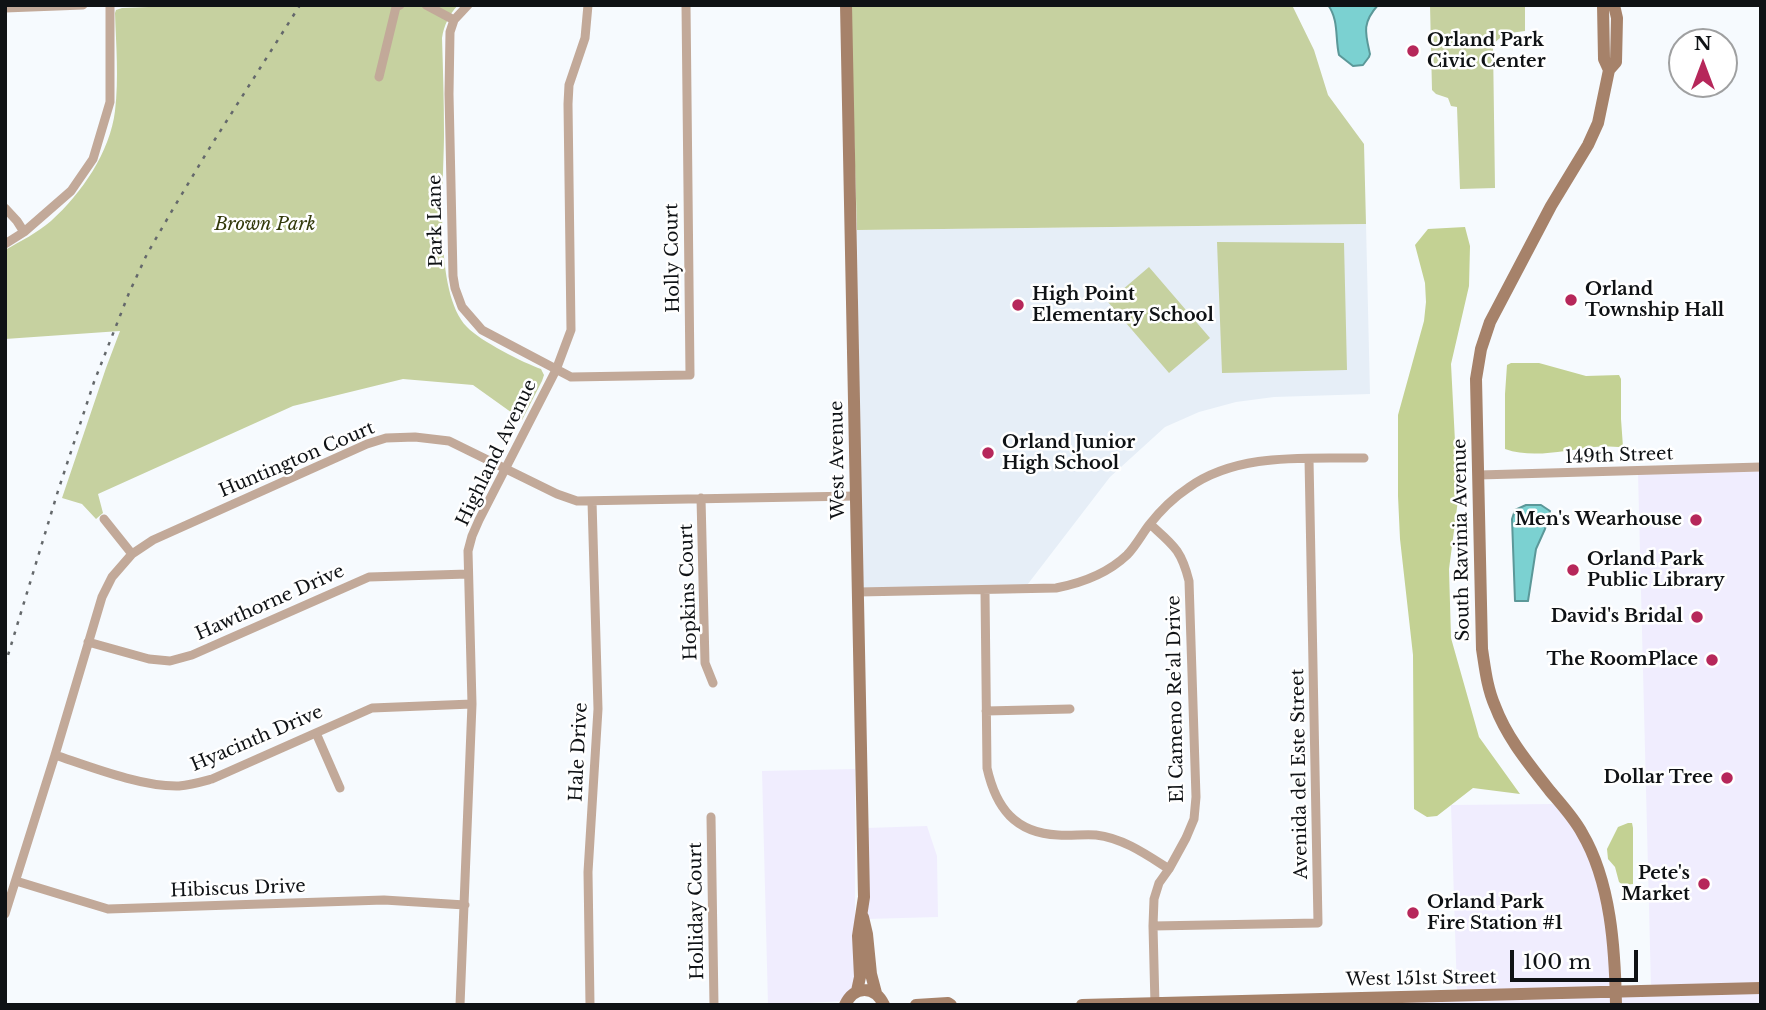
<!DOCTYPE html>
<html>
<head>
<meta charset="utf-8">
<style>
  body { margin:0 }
  #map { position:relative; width:1766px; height:1010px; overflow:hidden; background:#f6fafe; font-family:"Libre Baskerville",serif }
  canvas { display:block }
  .frame { position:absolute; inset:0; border:7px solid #0f1215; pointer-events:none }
  .north { position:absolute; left:1668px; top:28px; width:70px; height:70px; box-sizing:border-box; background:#fff; border:2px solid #9fa0a1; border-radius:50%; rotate:0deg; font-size:19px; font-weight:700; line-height:28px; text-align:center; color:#0f1215 }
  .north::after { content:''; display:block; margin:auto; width:24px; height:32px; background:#b6275a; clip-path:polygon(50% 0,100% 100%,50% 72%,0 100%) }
  .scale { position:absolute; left:1510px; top:950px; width:128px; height:32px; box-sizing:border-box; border:4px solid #0f1215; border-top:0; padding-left:9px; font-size:21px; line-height:24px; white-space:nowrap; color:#0f1215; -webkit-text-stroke:5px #fff; paint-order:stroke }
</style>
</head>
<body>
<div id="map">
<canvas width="1766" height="1010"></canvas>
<div class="frame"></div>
<div class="north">N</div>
<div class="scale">100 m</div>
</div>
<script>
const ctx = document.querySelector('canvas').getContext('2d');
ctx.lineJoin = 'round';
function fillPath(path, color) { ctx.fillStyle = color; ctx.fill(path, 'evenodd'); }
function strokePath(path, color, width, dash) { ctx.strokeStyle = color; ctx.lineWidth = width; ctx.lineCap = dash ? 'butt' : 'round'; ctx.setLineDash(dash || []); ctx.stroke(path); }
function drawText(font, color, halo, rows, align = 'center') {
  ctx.font = font + ' "Libre Baskerville",serif'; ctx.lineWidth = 5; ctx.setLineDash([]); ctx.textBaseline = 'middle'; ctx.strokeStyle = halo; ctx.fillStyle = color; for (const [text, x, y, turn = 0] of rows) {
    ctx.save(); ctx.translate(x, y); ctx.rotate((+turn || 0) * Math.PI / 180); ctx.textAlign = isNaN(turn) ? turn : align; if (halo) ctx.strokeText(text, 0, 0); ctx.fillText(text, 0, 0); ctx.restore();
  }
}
const commercial = new Path2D(`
  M1761,469V985L1651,987L1638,473Z
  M855,769V993L844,1001L768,1005L762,771Z
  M1554,804L1578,834L1594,871L1607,921L1612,987L1457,992L1451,805Z
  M927,826L937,856L938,917L867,919L866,828Z
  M1618,993L1761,994V1005H1618Z
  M1611,994L1612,1005H1380V1001Z`);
const built = new Path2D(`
  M1366,224L1370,394L1274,397L1236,402L1199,412L1165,427L1110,477L1021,593L861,595L857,230Z`);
const green = new Path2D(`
  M202,5H458C449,15 444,25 442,38C443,70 444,102 444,134C444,182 433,292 467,327C480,341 524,363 541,369L544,375L542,381L522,420L473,385L403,379L293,406L98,494L103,513L96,519L82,504L62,498L106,368L120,331L5,339V250C21,241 37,233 51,221C82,193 110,152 115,111C119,78 116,45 115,13L116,10L122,8Z
  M850,5H1292L1314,50L1328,95L1364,144L1366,224L857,230Z
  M1430,5H1525V31L1502,34L1500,38L1493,44L1495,188L1460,189L1457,107L1451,106L1448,98L1436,94L1432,90Z
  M1217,242L1344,243L1347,370L1222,373Z
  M1149,267L1210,338L1169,373L1108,302Z`);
const forest = new Path2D(`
  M1465,227L1470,246L1469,286L1451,364L1458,500L1449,569L1451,638L1479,737L1520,794L1473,788L1437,816L1427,817L1414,809L1413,655L1400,539L1398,496V415L1424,321L1426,302L1425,283L1415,245L1428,229Z
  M1511,363H1539L1586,376L1619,375L1621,379V419L1623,447C1614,447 1604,446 1595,447C1566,450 1533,459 1505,449V394L1507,365Z
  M1628,823H1632L1633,828V884L1623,885L1619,882L1615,867L1608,859L1607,849L1618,827Z`);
const water = new Path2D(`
  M1328,5H1378C1362,23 1365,32 1370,54L1369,57L1363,65L1353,66L1339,55C1335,38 1339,20 1328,5Z
  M1526,505H1541L1550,511L1545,529L1536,549L1528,601H1515L1512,519L1515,510Z`);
const street = new Path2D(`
  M426,5L454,20
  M468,5L454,20L450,32L449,94L453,276L455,288L462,307L482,330L571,377L690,375L686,5
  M5,8L83,5
  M379,77L396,7L400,5
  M5,208L17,221L24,232
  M5,244L24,232L71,191L93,159L110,102V5
  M1479,475L1761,467
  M701,498L705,663L713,683
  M104,519L132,554
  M1150,524C1173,545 1181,549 1189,581L1196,797L1194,819L1186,838L1169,869L1159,883L1154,899L1153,926L1155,1005
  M985,591L987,768C996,808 1015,833 1058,835C1071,836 1084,834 1096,835C1123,838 1147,855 1169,869
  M858,592L1056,588C1082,583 1107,574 1127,555C1136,546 1142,534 1149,525C1160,511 1173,498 1188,488C1238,452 1305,459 1364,458
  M88,642L149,659L170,661L192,655L369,577L468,574
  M986,711L1070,709
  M316,733L340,788
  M55,755C91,767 142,787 179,786C191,785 201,782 212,779L372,708L472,704
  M711,817L714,1005
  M16,881L108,909L384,900L465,905
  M5,914L55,755L102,597L112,577L132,554L153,540L367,444L386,438L415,437L449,441L557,494L577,501L856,496
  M1153,926L1318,923L1309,459
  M460,1005L472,704L468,551L472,536L479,520L556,370L571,330L568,104L569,85L585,38L588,5
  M590,1005L588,872L598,709L592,501`);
const secondary = new Path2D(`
  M846,5L864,897L858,936L860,977L857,991
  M1603,5L1604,59L1609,70L1598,123L1588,145L1551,206L1490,322L1481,349L1476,379L1482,649C1485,668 1487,688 1495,706C1507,738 1529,764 1550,791C1561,804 1574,818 1582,833C1611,882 1615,949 1616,1005
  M1609,70L1616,62L1617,18L1614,5
  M863,917L867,934L871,974L876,993
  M845,1005C854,985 875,985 884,1005
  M916,1005L948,1003L951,1005
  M1082,1005L1761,988`);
const rail = new Path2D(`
  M5,665L58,491L94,382L129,293L147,254L173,209L207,152L300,5`);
const markers = [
  [1413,51,7,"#b6275a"],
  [1571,300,7,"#b6275a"],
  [1018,305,7,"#b6275a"],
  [988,453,7,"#b6275a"],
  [1696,520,7,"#b6275a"],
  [1573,570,7,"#b6275a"],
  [1697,617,7,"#b6275a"],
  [1712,660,7,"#b6275a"],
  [1727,778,7,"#b6275a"],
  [1704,884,7,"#b6275a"],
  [1413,913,7,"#b6275a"]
];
const poiNames = [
  ["Orland Park",1427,41],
  ["Civic Center",1427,62],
  ["Orland",1585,290],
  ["Township Hall",1585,311],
  ["High Point",1032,295],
  ["Elementary School",1032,316],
  ["Orland Junior",1002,443],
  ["High School",1002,464],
  ["Men's Wearhouse",1682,520,"right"],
  ["Orland Park",1587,560],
  ["Public Library",1587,581],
  ["David's Bridal",1683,617,"right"],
  ["The RoomPlace",1698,660,"right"],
  ["Dollar Tree",1713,778,"right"],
  ["Pete's",1690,874,"right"],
  ["Market",1690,895,"right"],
  ["Orland Park",1427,903],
  ["Fire Station #1",1427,924]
];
const streetNames = [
  ["Park Lane",436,221,-91],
  ["Holly Court",673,258,-91],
  ["Highland Avenue",497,453,-64],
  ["149th Street",1619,456,-2],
  ["Huntington Court",297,460,-23],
  ["West Avenue",838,460,-91],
  ["South Ravinia Avenue",1462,540,-91],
  ["Hopkins Court",689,592,-92],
  ["Hawthorne Drive",270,603,-24],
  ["El Cameno Re'al Drive",1176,699,-91],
  ["Hyacinth Drive",257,739,-23],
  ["Hale Drive",579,752,-87],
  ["Avenida del Este Street",1300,774,-91],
  ["Hibiscus Drive",238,889,-2],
  ["Holliday Court",697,911,-91],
  ["West 151st Street",1421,979,-1]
];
const parkNames = [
  ["Brown Park",265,225]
];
fillPath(commercial, '#f0edfe');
fillPath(built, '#e6eef7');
fillPath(green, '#c6d1a0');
fillPath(forest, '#c3d193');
fillPath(water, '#7bd1d1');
strokePath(water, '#5b9899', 2);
strokePath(street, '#c2a999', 9);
strokePath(secondary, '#a6826a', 12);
strokePath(rail, '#64686b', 2.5, [3.5, 7]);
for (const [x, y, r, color] of markers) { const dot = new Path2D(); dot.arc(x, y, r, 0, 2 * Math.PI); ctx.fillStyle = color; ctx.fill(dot); strokePath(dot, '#fff', 2.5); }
drawText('bold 18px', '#0f1215', '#fff', poiNames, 'left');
drawText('18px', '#0f1215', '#fff', streetNames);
drawText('italic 18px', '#32390a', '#fff', parkNames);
</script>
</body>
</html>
